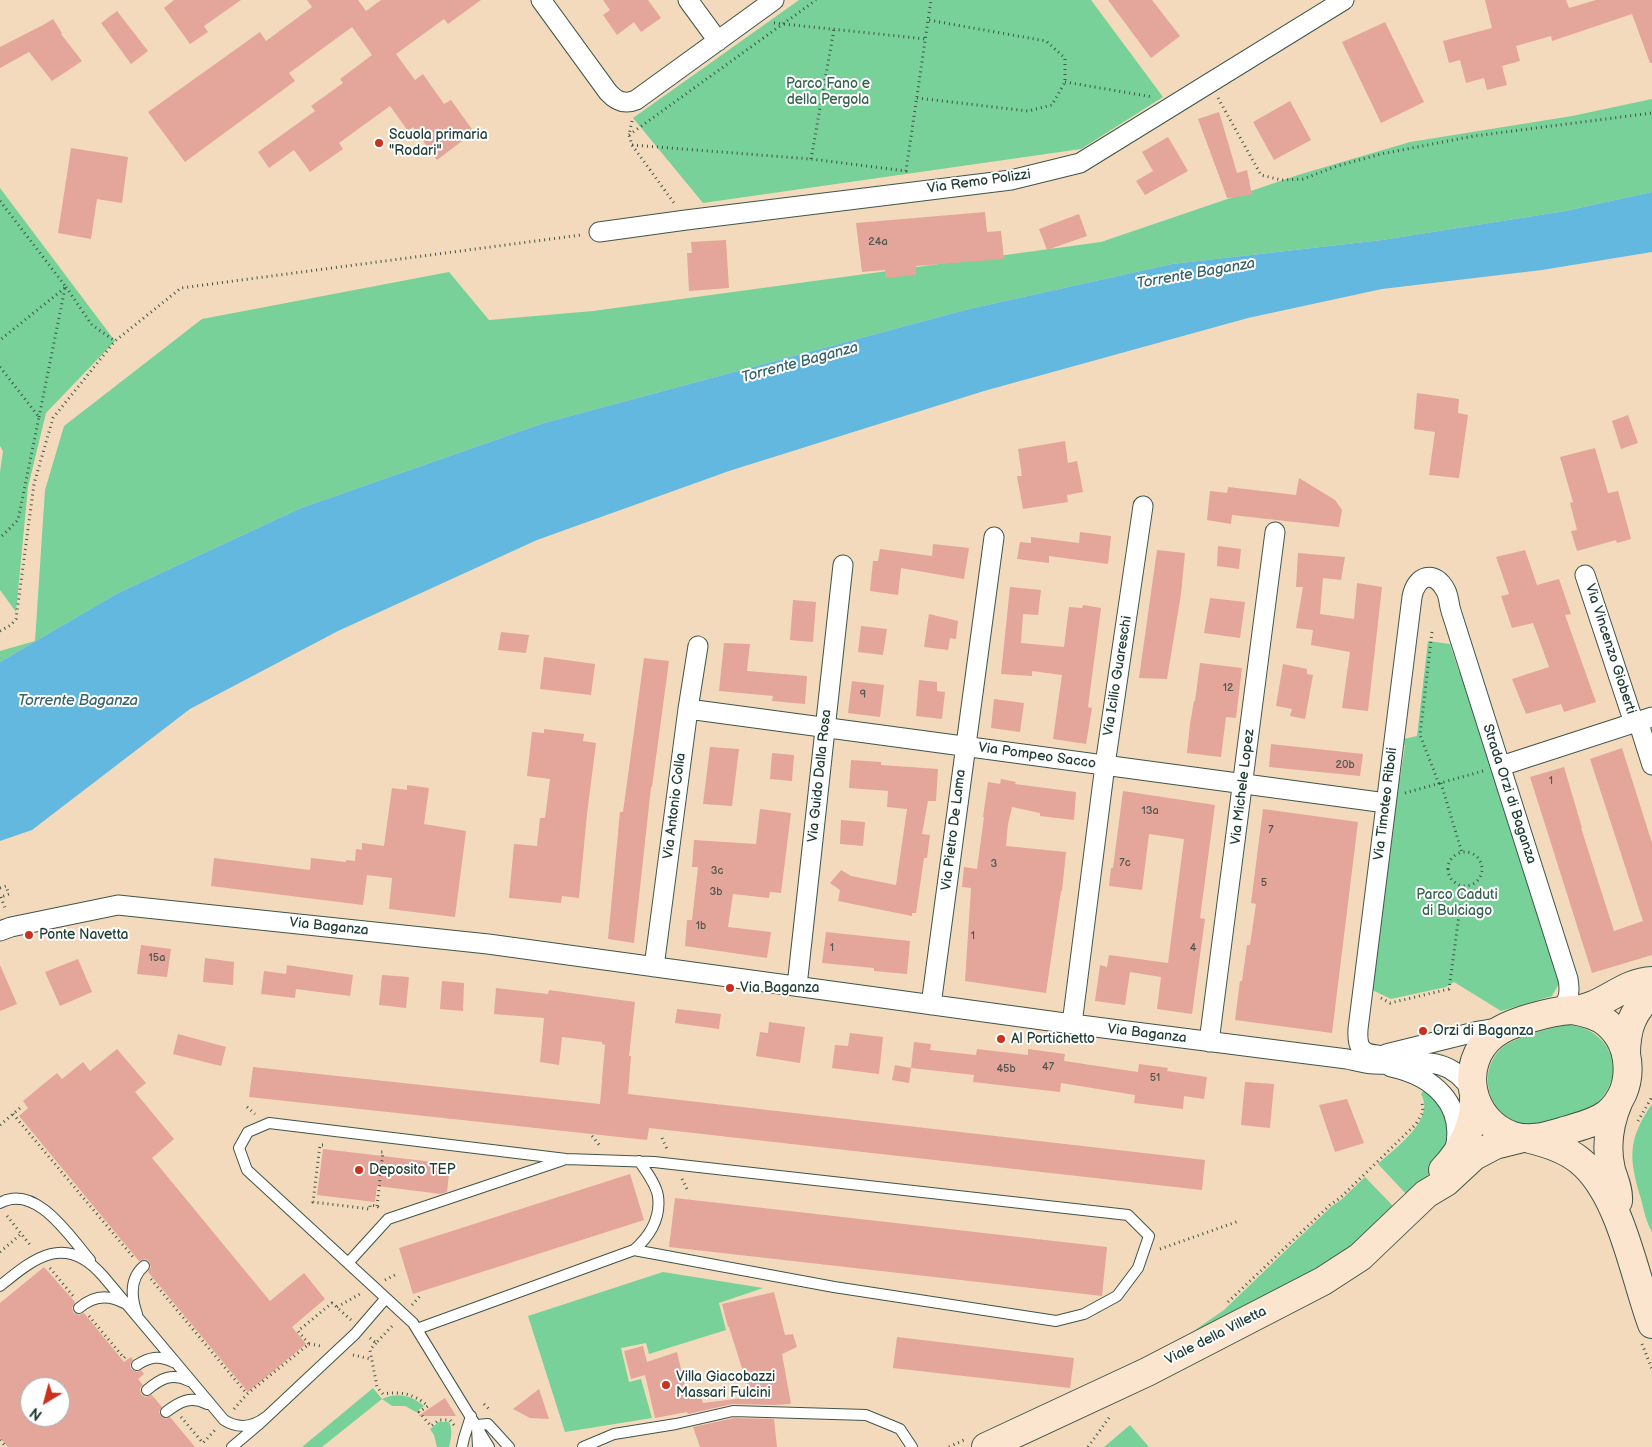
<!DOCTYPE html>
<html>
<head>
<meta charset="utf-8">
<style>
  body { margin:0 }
  #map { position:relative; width:1652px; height:1447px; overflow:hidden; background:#f4dabc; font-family:"Balsamiq Sans",sans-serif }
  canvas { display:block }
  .north { position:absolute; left:20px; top:1377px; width:50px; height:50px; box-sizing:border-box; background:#fff; border:1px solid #a5b1ae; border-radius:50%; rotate:217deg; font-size:14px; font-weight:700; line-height:20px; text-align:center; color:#1f3d34 }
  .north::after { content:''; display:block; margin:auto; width:18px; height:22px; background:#c8321e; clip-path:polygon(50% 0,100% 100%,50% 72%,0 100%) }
</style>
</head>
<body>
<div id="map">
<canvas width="1652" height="1447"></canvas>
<div class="north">N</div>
</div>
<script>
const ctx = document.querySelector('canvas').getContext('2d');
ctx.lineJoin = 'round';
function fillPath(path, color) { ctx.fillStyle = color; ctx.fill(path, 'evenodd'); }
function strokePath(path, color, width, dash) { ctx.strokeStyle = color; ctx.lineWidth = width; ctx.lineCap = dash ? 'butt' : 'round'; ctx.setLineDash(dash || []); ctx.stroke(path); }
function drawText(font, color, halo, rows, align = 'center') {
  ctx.font = font + ' "Balsamiq Sans",sans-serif'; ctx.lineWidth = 4; ctx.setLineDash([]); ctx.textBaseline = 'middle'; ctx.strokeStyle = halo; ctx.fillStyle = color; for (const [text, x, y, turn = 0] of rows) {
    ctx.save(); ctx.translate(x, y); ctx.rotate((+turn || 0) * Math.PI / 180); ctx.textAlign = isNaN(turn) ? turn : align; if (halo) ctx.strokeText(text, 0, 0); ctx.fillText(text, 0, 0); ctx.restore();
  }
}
const green = new Path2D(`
  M799,0H1091L1163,97L1081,149L703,203L633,118Z
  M1652,99V192L1565,211L1382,240L1172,264L969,309L544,423L301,508L118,593L0,662V651L35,641L45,490L64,426L202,319L449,272L489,320L593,311L1101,242L1298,175L1410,142L1572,116Z
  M0,188L115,341L46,413L28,487L16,612L0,590V472L3,451L0,446Z
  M1428,641L1450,644L1459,672L1465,670L1562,978L1552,996L1501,1011L1454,982L1446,987L1391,999L1368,988L1394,777L1400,778L1405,745L1399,743V740L1417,736Z
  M1567,1025C1608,1027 1629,1070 1599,1101C1590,1110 1545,1124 1531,1124C1492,1125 1472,1073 1503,1047C1514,1038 1552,1027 1567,1025Z
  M1425,1089L1429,1092L1446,1114L1448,1142L1435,1168L1407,1195L1378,1164C1395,1148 1436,1120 1421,1094Z
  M1652,1104V1232C1646,1222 1644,1210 1641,1199C1629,1159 1627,1140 1652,1104Z
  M1365,1177L1394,1207L1358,1242L1335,1259L1182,1339L1224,1310L1332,1206L1341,1200Z
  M663,1272L763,1288L719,1303L726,1330L649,1354L646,1343L621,1348L629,1382L641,1379L652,1418L565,1432L528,1316Z
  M373,1388L382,1399C397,1392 411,1395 424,1406L416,1412L405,1406H392L382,1399L322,1447H302Z
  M439,1422H449C453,1430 451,1439 449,1447H437L434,1435L430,1429Z
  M1130,1425L1149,1447H1104Z`);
const water = new Path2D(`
  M1652,192V252L1542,270L1382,289L1248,318L984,391L729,471L537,540L338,631L190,709L32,830L0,841V662L118,593L301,508L544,423L969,309L1172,264L1382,240L1565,211Z`);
const building = new Path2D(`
  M174,0H241L204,26L208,32L190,44L164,8Z
  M307,0H358L366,11L381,0H481L448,24L444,19L396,54L415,80L423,74L444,104L451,100L474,132L437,160L413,127L408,131L390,106L339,143L343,149L310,172L294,150L269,168L258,152L315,111L311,106L343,83L340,79L372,55L352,27L289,73L295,81L185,162L148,112L260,32L266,41L312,7Z
  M603,0H648L661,18L641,32L634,22L617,35L603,15L610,10Z
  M1108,0H1152L1180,36L1151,58Z
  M1485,0H1566L1569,8L1596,0H1652V63H1650L1632,14L1552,41L1551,36L1516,46L1520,61L1502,66L1507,85L1487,90L1484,78L1466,83L1460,60L1449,63L1443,41L1492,28Z
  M117,11L148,51L131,64L101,23Z
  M53,19L62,33L61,34L82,61L52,81L29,52L0,68V47L43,25Z
  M1385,22L1424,102L1381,123L1342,42Z
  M1290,101L1311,140L1274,160L1253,122Z
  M1219,112L1237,173L1247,170L1252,195L1227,198L1225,192L1198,119Z
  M1168,137L1188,171L1145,195L1136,181L1153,171L1142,152Z
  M71,148L128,157L122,203L97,199L91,239L58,233Z
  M985,212L987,232L1001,231L1004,259L916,266V275L885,278V270L862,272L856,223Z
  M1079,214L1087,236L1047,250L1039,229Z
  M726,240L729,288L689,291L687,253H692L691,242Z
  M1417,393L1459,399L1458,413L1468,415L1459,478L1429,475L1435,432L1414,429Z
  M1628,415L1638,443L1621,449L1612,421Z
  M1065,441L1068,463L1077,461L1083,492L1067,495L1068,502L1023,509L1017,476H1022L1018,449Z
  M1595,448L1608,493L1618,491L1631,539L1617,543L1616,540L1577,551L1571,531L1577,530L1570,503L1573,502L1560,457Z
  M1299,478L1335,500L1342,510L1339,527L1232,515L1231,524L1207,520L1210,491L1227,493L1228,487L1296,495Z
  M1080,532L1111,536L1108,564L1049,556V563L1017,559L1020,542L1031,543V537L1079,543Z
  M933,544L969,548L964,579L901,568L898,595L870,591L873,561H878L880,549L932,556Z
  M1218,546L1241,549L1239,569L1217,566Z
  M1157,550L1185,553L1181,594L1167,679L1139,678Z
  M1525,550L1537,585L1559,579L1571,614L1565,615L1596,702L1564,712L1561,704L1526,714L1512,679L1549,667L1533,623L1512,628L1501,596L1509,594L1496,557Z
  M1298,553L1345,557L1341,580L1323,578L1320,614L1354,619L1357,583L1382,587L1368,711L1342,708L1350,652L1311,645L1313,630L1296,628L1303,587H1296Z
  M1010,587L1041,590L1038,615L1023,614L1021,643L1064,647L1069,607L1082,608L1083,605L1101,608L1088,707L1092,708L1086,744L1053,739L1062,675L1032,671V676L1001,674Z
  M1210,598L1245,602L1240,638L1204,633Z
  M793,600L816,602L813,642L790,640Z
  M929,614L958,621L956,639L950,638L948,650L924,647Z
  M861,626L887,629L883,655L858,652Z
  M501,632L529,635L526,653L498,650Z
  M724,643L750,644L747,671L807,676L805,704L772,701L773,696L719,691Z
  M544,657L595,664L591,695L540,689Z
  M644,658L669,661L652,787H651L634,943L608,939L620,812H623Z
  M1200,663L1242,668L1236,718L1226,717L1221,757L1187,753L1190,724L1194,701H1195Z
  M1283,664L1307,669V674L1313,675L1305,719L1290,716L1292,709L1276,706Z
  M919,680L937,682V691L945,692L942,719L916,716Z
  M852,681L884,685L880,717L848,713Z
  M994,699L1024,703L1020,732L991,728Z
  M544,729L584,734L583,741L596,743L587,814L579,898L562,896L561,903L509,898L514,844L537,846L540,818H545L550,779L527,776L532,732L544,733Z
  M1271,744L1363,754L1360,776L1269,767Z
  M710,747L739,749L732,806L703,804Z
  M1622,748L1652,843V955L1592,973L1530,777L1564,767L1582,828H1581L1614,931L1643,921L1590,759Z
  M772,753L794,755L792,781L770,779Z
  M851,760L881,762V765L938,769L936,801H928L922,834L930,835L927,858H924L916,913H912V916L838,901L840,890L830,883L841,870L851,876L896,885L907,809L887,807L888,791L849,788Z
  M1001,779L1016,782L1015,784L1076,792L1074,820L1040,816V813L1012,807L1008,824L1006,846L1066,852L1062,891H1061L1046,993L965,981L971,888L962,887L964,867L977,869L984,817H983L988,782L1000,784Z
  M407,785L429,788L424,824L466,831L455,917L389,909L392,878L367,875L363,905L211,886L214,858L310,870L311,858L346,862V860L355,861L356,849L362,850V843L384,846L392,788L407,790Z
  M1123,791L1215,805L1200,918L1205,919L1192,1014L1157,1009L1161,977L1130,972L1125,1005L1095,1001L1100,965L1107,967L1109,955L1168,963L1184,839L1149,834L1142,890L1109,886L1111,868H1113Z
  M760,809L791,813L781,893L770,892L769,898L733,894L728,927L771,932L767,958L685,946L687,920H692L698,867H692L694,840L756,844Z
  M1263,809L1358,822L1332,1033L1235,1020L1240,981H1242L1247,945H1250L1256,904L1251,903Z
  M841,820L865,822L863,846L840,844Z
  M826,932L910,941L907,974L874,971V968L822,963Z
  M141,945L171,949L167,977L137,974Z
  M205,958L234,962L233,985L203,982Z
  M78,959L92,992L60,1006L45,972Z
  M0,965L17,1004L0,1011Z
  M287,965L353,975L350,996L296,989L295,998L261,994L264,971L286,974Z
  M382,975L409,977L406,1008L379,1005Z
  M442,981L464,983L463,1011L440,1009Z
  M496,988L548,994L549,990L635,1002L629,1056H631L628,1094L1205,1160L1202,1190L649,1128L647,1140L249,1097L253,1067L600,1104L605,1045L602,1044V1042L562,1037L559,1065L540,1062L544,1018L494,1014Z
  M677,1009L721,1014L719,1029L675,1023Z
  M769,1022L805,1027L800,1063L756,1056L760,1032L768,1033Z
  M850,1033L883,1037L879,1074L832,1068L835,1045L848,1046Z
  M178,1034L226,1047L221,1066L173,1054Z
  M914,1042L931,1044L930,1050L976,1055L977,1049L1028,1055V1049L1065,1054L1064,1061L1138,1072L1139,1064L1168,1068L1167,1071L1207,1077L1204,1099L1184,1096L1183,1109L1134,1103L1135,1095L1061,1083L1060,1092L973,1082L974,1075L911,1068Z
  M117,1049L146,1083L135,1092L174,1139L152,1158L270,1301L304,1273L325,1299L292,1327L306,1344L248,1392L148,1272L151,1267L149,1261L145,1259L139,1261L19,1116L28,1108L23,1101L57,1073L62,1079L83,1062L90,1071Z
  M895,1065L911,1068L909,1083L892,1080Z
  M1245,1082L1274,1084L1270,1128L1241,1125Z
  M1347,1099L1364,1143L1335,1152L1319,1105Z
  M323,1149L450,1164L447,1192L441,1194L377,1186L375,1202L317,1195Z
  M630,1174L644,1220L413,1294L399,1248Z
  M675,1198L1107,1247L1102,1296L669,1247Z
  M44,1267L75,1302L72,1308L74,1313L79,1315L84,1313L124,1362L131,1357L133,1360L130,1365L131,1369L137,1372L141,1370L144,1374L138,1379L143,1385L140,1388L141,1394L145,1397L152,1395L162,1407L159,1412L161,1416L166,1419L170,1417L195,1447H8L0,1438V1303ZM30,1387H60V1417H30Z
  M774,1292L785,1335L793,1334L797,1347L782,1354L791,1404L773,1405L732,1404L688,1414L687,1412L655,1418L645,1375L631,1379L624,1351L643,1346L647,1362L677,1352L687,1395L699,1392L703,1403L751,1397L729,1327H728L722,1304Z
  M897,1337L1074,1358L1070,1388L893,1368Z
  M539,1389L549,1419L530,1418L513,1409Z
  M445,1398L456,1416H418Z
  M734,1418L774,1419L777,1447H700L693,1427Z`);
const path = new Path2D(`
  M774,23L926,39
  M1065,82L1153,97
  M917,98L1028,111L1052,105L1065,82V58L1046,41L928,20
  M1218,98L1261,175L1281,180L1303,179L1337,166L1381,154L1474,136L1652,113
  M632,121L629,135L632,145L674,203
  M629,135L816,0
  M632,145L811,159L906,171L931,0
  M811,159L834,29
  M0,201L66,287L0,340
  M66,287L92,325L115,341
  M0,367L39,417L18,520L0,538
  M39,417L65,288
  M0,631L11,625L16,619L34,484L53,418L115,341L181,288L581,235
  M1432,632L1420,735L1439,784
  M1441,783L1462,853
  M1405,793L1483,771
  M1448 869a17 17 0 1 1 34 0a17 17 0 1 1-34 0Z
  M0,888L6,886L9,894L1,897
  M1,897L5,908
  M1381,998L1390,1003L1449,989L1463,886
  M247,1107L255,1114
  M13,1114L133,1257
  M1638,1121L1652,1097
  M0,1125L20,1108
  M592,1136L600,1146
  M662,1138L667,1149
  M323,1145H320L313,1202L370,1209V1205L377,1206L379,1208
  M682,1179L687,1189
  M377,1206L383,1152H381
  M7,1216L31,1246
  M1160,1249L1239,1221
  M0,1252L21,1234
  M50,1268L73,1296
  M151,1279L247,1394L309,1344L298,1331L332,1303L351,1320
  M385,1280L397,1274
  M1228,1302L1330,1205L1340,1198L1416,1124L1423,1112L1422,1101
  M412,1305L420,1296
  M337,1307L360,1294
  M89,1316L124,1358L125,1357
  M370,1338L376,1343L394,1324
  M376,1343L370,1350L377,1387L383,1394C401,1391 414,1394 428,1406L419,1412L431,1426L439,1420H450L454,1425
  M309,1344L321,1346
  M1642,1344L1652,1369
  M353,1355L371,1359
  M484,1404L490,1410
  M234,1409L247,1394
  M181,1417L203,1443L215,1430
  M0,1440L6,1447
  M949,1447L964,1440
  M1088,1447L1111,1415`);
const lane = new Path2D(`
  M0,1203C36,1183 70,1237 90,1260
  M634,1250C650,1236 661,1219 658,1196C656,1184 646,1171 639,1161
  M348,1263L388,1219L563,1160
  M0,1286C35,1257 66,1233 103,1276L224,1420C238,1429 253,1427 266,1417
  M79,1308C93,1296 108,1294 124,1303
  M137,1314C131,1297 129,1279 144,1266
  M417,1329L634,1250L834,1287L1056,1321L1084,1314L1117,1296L1138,1268L1149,1236L1128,1215L654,1162L566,1159L269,1123L248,1132L239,1148L247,1170L413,1323L489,1447
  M137,1365C149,1357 159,1355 173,1362
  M147,1390C160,1379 172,1372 189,1381
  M166,1412C179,1402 191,1395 207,1404
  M477,1425L488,1424L509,1447
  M477,1428L478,1447
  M232,1447L258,1425L355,1334L386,1298
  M462,1447L464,1438L471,1416
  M583,1447L614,1434L676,1424L733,1411L866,1415L900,1429L912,1447`);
const street = new Path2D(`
  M541,0L608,92C616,101 624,105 636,100L774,0
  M688,0L718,41
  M599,232L686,220L1011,180L1080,163L1344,0
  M1585,575L1634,723
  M688,709L1386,803
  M1638,721L1652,765
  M1501,766L1652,717
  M0,931L11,927L118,905L488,944L1072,1024L1347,1059C1356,1061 1365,1064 1374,1064C1413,1066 1446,1050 1472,1091
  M654,967L688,709L698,646
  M797,986L843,565
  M931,1005L994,537
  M1072,1024L1105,765L1143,506
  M1209,1042L1275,532
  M1386,1054L1479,1031L1503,1027
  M1378,1055C1360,1054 1357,1046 1358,1029L1412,597C1416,575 1435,569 1446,591C1449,597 1449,605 1451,611L1568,979C1571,995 1568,1007 1552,1013
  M1391,1067C1433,1076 1465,1104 1455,1149`);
const secondary = new Path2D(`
  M1572,1010C1584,1012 1597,1015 1607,1023C1634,1046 1635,1091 1607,1114C1594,1124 1576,1127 1561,1132C1545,1137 1529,1141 1513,1136C1470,1122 1457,1064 1493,1035C1509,1022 1551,1011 1572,1010Z
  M1572,1010C1602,1009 1622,982 1652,981
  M1626,1055C1626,1029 1632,1011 1652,994
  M1530,1139C1547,1143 1565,1149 1579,1160C1621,1193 1634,1276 1652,1324
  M1443,1170C1462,1150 1475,1126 1474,1098
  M1618,1201C1619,1190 1614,1180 1611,1170C1605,1145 1609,1123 1619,1100
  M986,1447L1147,1372L1323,1281L1360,1257L1426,1194L1446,1182L1474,1156L1495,1145L1523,1138`);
const markers = [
  [379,143,5,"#c8321e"],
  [29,935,5,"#c8321e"],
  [730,988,5,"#c8321e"],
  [1423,1031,5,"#c8321e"],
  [1001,1039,5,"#c8321e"],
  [359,1170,5,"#c8321e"],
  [666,1385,5,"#c8321e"]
];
const numberNames = [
  ["24a",878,242],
  ["12",1228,688],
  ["9",863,695],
  ["20b",1345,765],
  ["1",1551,781],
  ["13a",1150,811],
  ["7",1271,830],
  ["7c",1125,863],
  ["3",994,864],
  ["3c",717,871],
  ["5",1264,883],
  ["3b",716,892],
  ["1b",701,926],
  ["1",973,936],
  ["1",832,948],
  ["4",1193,948],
  ["15a",157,958],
  ["47",1048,1067],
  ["45b",1006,1069],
  ["51",1155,1078]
];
const parkNames = [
  ["Parco Fano e",828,84],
  ["della Pergola",828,100],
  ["Parco Caduti",1457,895],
  ["di Bulciago",1457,911]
];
const poiNames = [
  ["Scuola primaria",389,135],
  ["\"Rodari\"",389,151],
  ["Ponte Navetta",39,935],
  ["Via Baganza",740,988],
  ["Orzi di Baganza",1433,1031],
  ["Al Portichetto",1011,1039],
  ["Deposito TEP",369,1170],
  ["Villa Giacobazzi",676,1377],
  ["Massari Fulcini",676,1393]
];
const streetNames = [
  ["Via Remo Polizzi",979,182,-8],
  ["Via Vincenzo Gioberti",1610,649,72],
  ["Via Icilio Guareschi",1118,676,-81],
  ["Via Pompeo Sacco",1037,756,8],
  ["Via Guido Dalla Rosa",820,776,-84],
  ["Via Michele Lopez",1243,787,-83],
  ["Strada Orzi di Baganza",1509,794,72],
  ["Via Timoteo Riboli",1386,804,-83],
  ["Via Antonio Colla",675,806,-83],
  ["Via Pietro De Lama",954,830,-83],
  ["Via Baganza",329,927,6],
  ["Via Baganza",1147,1034,7],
  ["Viale della Villetta",1216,1336,-27]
];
const waterNames = [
  ["Torrente Baganza",1196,274,-10],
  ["Torrente Baganza",800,363,-15],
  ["Torrente Baganza",78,701]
];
fillPath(green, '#77d198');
fillPath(water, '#63b8df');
fillPath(building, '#e4a59a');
strokePath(lane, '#3f5548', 12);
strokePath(street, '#3f5548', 21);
strokePath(secondary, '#3f5548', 30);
strokePath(path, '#3f5548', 3, [1, 4]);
strokePath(lane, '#fff', 10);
strokePath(street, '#fff', 19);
strokePath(secondary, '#fce5cf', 28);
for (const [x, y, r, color] of markers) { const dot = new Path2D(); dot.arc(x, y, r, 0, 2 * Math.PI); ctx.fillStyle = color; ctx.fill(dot); strokePath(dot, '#fff', 2); }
drawText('11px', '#50574e', null, numberNames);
drawText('14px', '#35624d', '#fff', parkNames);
drawText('14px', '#1f3d34', '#fff', poiNames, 'left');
drawText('14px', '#1f3d34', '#fff', streetNames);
drawText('italic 15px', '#336267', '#fff', waterNames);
</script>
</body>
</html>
